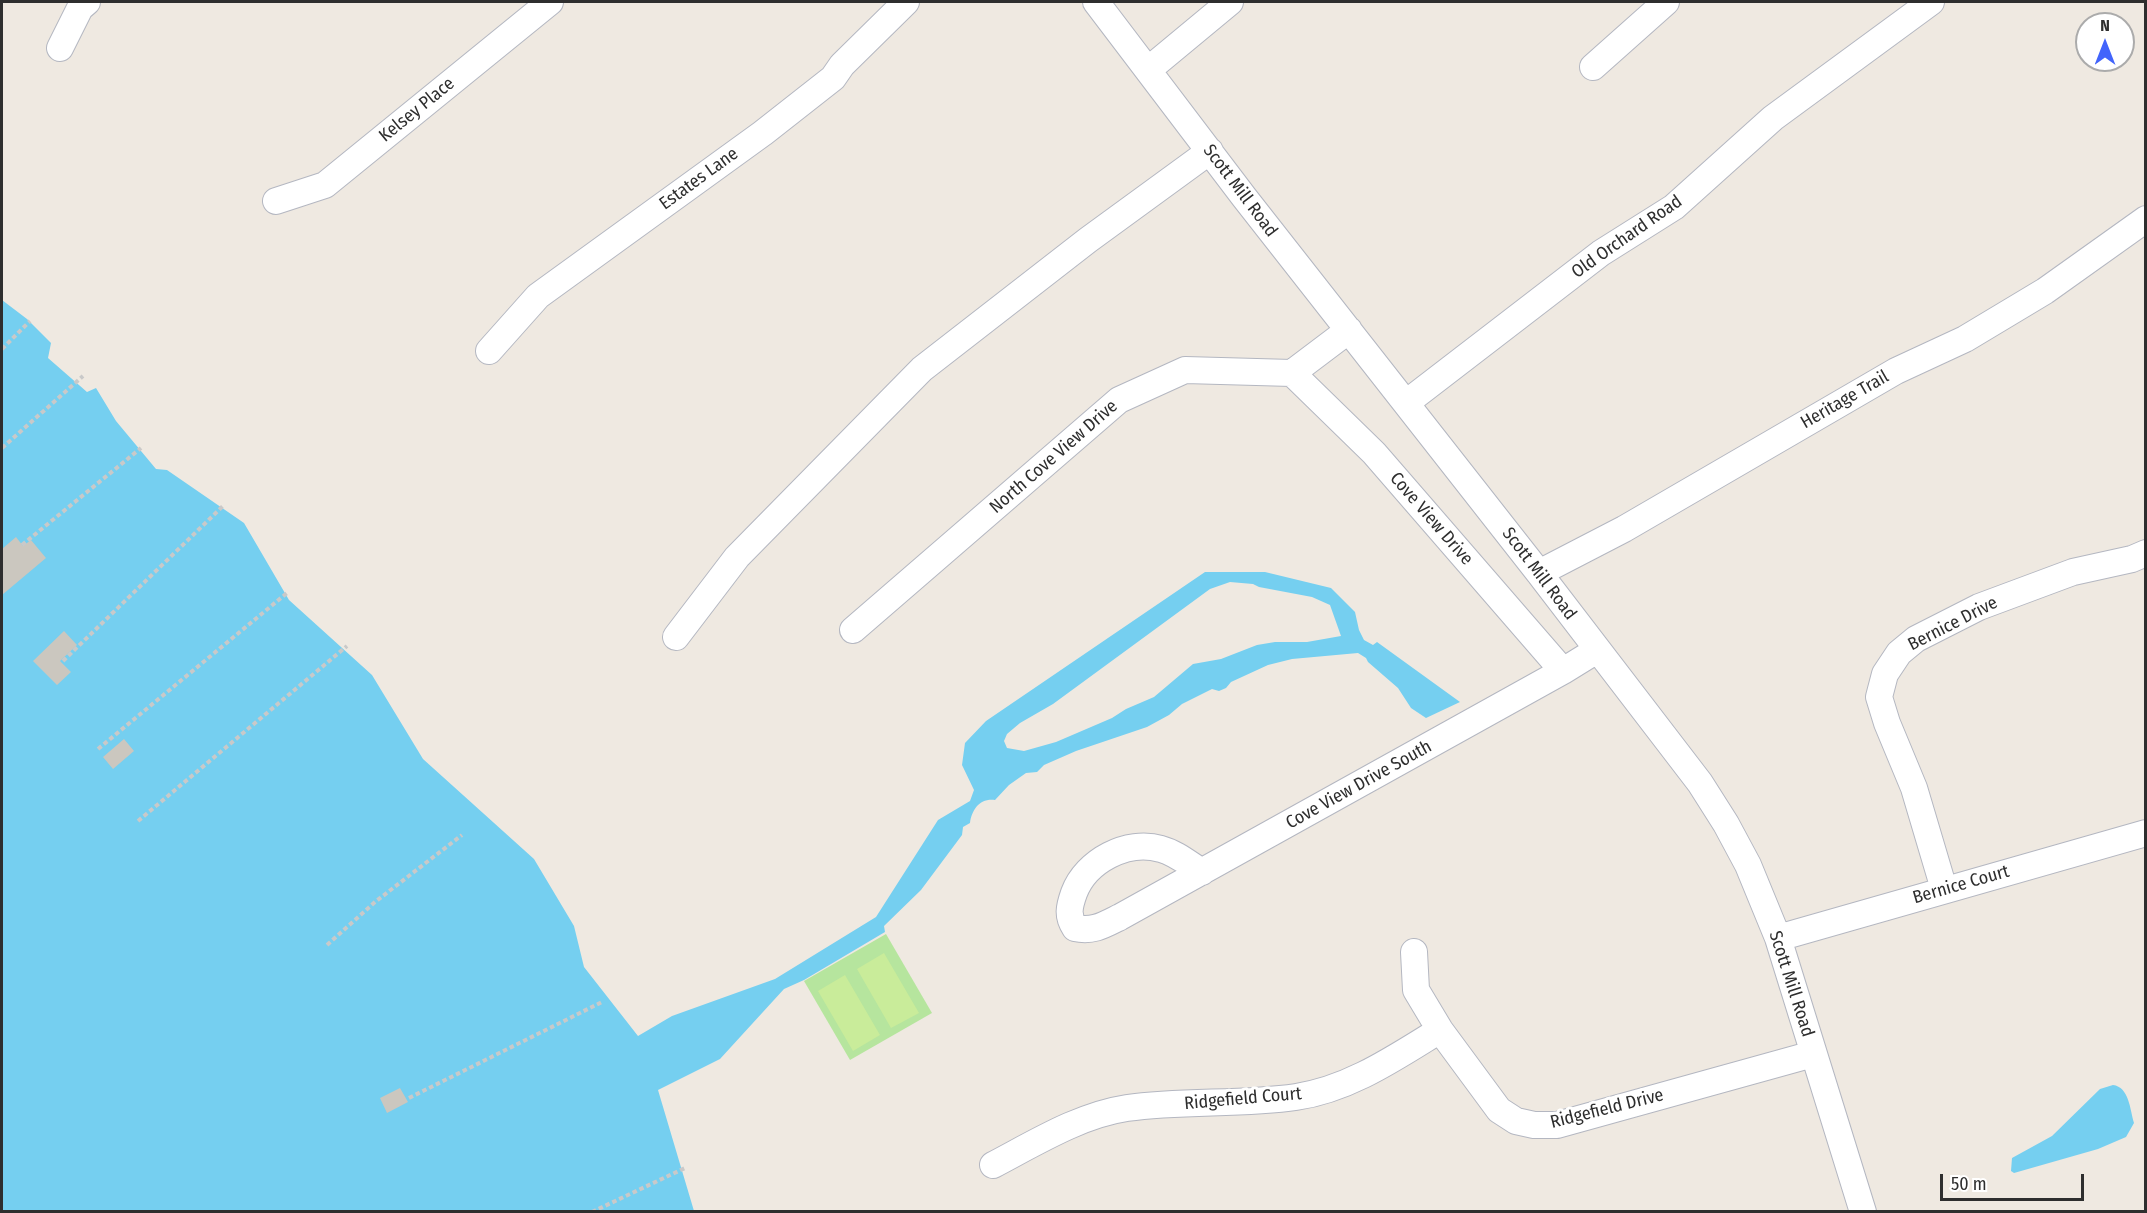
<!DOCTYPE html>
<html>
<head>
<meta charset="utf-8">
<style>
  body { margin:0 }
  #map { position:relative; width:2147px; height:1213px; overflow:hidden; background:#efe9e1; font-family:"Fira Sans Condensed",sans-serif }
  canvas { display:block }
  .frame { position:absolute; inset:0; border:3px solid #2e2e2e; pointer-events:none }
  .north { position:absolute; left:2075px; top:12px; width:60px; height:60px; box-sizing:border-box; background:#fff; border:2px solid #ababab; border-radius:50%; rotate:0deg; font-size:16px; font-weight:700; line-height:24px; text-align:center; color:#2e2e2e }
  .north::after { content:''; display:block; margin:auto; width:21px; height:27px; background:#4264fb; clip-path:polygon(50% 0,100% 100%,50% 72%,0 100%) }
  .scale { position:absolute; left:1940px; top:1174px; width:144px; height:27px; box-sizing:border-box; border:3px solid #2e2e2e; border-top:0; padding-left:8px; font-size:18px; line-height:21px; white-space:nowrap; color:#2e2e2e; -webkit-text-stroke:4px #fff; paint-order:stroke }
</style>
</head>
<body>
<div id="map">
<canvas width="2147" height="1213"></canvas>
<div class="frame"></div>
<div class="north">N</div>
<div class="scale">50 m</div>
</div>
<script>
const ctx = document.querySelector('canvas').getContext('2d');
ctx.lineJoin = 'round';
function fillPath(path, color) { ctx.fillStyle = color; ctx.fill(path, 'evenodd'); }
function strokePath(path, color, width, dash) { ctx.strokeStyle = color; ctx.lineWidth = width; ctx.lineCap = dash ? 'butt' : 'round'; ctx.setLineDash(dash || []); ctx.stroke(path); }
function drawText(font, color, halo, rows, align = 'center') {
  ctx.font = font + ' "Fira Sans Condensed",sans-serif'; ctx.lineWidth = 6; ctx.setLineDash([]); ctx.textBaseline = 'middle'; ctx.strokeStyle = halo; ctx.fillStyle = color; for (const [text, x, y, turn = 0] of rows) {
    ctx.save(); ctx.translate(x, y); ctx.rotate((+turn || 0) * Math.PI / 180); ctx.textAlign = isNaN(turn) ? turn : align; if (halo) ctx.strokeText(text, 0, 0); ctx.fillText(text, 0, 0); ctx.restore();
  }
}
const green = new Path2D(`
  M886,934L932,1013L850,1060L804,981Z`);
const pitch = new Path2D(`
  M884,953L919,1013L891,1028L857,969Z
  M845,975L880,1035L853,1051L818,991Z`);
const water = new Path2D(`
  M2,300L27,319L51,343L48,358L87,392L96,388L116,421L156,469L167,470L244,523L289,600L372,675L423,759L534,859L574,926L584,967L638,1036L672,1016L775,979L876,917L938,820L970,801L974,790L962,765L965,743L986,721L1205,572H1265L1331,588L1355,612L1359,630L1364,640L1373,645L1377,642L1460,702L1426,718L1411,708L1398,688L1368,662L1366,658L1358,653L1292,659L1268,665L1231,682L1226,688L1219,691L1212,689L1182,704L1169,715L1147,727L1076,751L1044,765L1037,772L1026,773L1009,785L995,800C980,798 972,809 970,823L963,827L962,835L921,890L884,926L885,932L804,980L784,989L720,1059L658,1090L694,1211H2ZM1230,582L1253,584L1259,587L1312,597L1330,605L1341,636L1307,642H1275L1257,645L1221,659L1193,664L1154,697L1126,709L1112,718L1056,742L1024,751L1007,748L1004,741L1007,734L1020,723L1053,704L1210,589Z
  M2113,1085C2129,1087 2130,1109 2134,1123L2126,1137L2098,1149L2014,1173L2011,1171L2012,1158L2052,1136L2100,1089Z`);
const building = new Path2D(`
  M16,537L23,546L31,540L46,558L2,595V549Z
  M64,631L77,645L60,661L71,672L57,685L33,661Z
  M124,739L134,751L113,769L103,757Z
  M400,1088L408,1102L387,1113L380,1098Z`);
const path = new Path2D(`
  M2,349L30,321
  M2,448L83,376
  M22,545L141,448
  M63,661L223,506
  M98,749L287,593
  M138,821L347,646
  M327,945L375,902L462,835
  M409,1098L602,1002
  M592,1212L685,1168`);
const minor = new Path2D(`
  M1096,2L1244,197L1539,573L1700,783L1726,824L1748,865L1778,938L1863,1212
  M60,48L80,8L87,2
  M1593,67L1666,2
  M1148,70L1230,2
  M276,201L325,185L550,2
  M489,351L538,296L763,133L833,78L842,65L906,2
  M1292,373L1374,453L1563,671
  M1406,403L1601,253L1674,207L1773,118L1931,2
  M1539,573L1624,529L1896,371L1965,339L2045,291L2146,219
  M853,630L1119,400L1185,370L1292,373L1349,330
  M676,637L737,557L922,369L1088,240L1210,151
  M1202,872C1189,864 1176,853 1161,849C1127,839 1086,861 1074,893C1069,907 1067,916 1075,928C1093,932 1104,925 1120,917L1563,671L1597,650
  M1944,889L1914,788L1887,723L1879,697L1885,674L1899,653L1916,639L1979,607L2073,572L2132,559L2146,553
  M1778,938L2146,833
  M1414,952L1416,990L1440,1030L1499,1110L1516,1121L1534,1125H1557L1813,1054
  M993,1165C1035,1143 1080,1115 1127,1108C1183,1100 1241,1105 1296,1097C1350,1089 1396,1057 1440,1030`);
const streetNames = [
  ["Kelsey Place",417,110,-39],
  ["Estates Lane",699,179,-36],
  ["Scott Mill Road",1240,191,53],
  ["Old Orchard Road",1627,237,-35],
  ["Heritage Trail",1845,400,-30],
  ["North Cove View Drive",1054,457,-41],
  ["Cove View Drive",1431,519,49],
  ["Scott Mill Road",1539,574,53],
  ["Bernice Drive",1953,624,-27],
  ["Cove View Drive South",1359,785,-29],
  ["Bernice Court",1961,885,-16],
  ["Scott Mill Road",1791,984,72],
  ["Ridgefield Court",1243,1099,-5],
  ["Ridgefield Drive",1607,1109,-14]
];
fillPath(green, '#b6e59e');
fillPath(pitch, '#c9ec9a');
fillPath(water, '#75cff0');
fillPath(building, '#cbc7bf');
strokePath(minor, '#b4b7c1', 28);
strokePath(path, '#c9c9c9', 4, [4.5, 3]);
strokePath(minor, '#fff', 26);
drawText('18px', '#2e2e2e', '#fff', streetNames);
</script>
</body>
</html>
